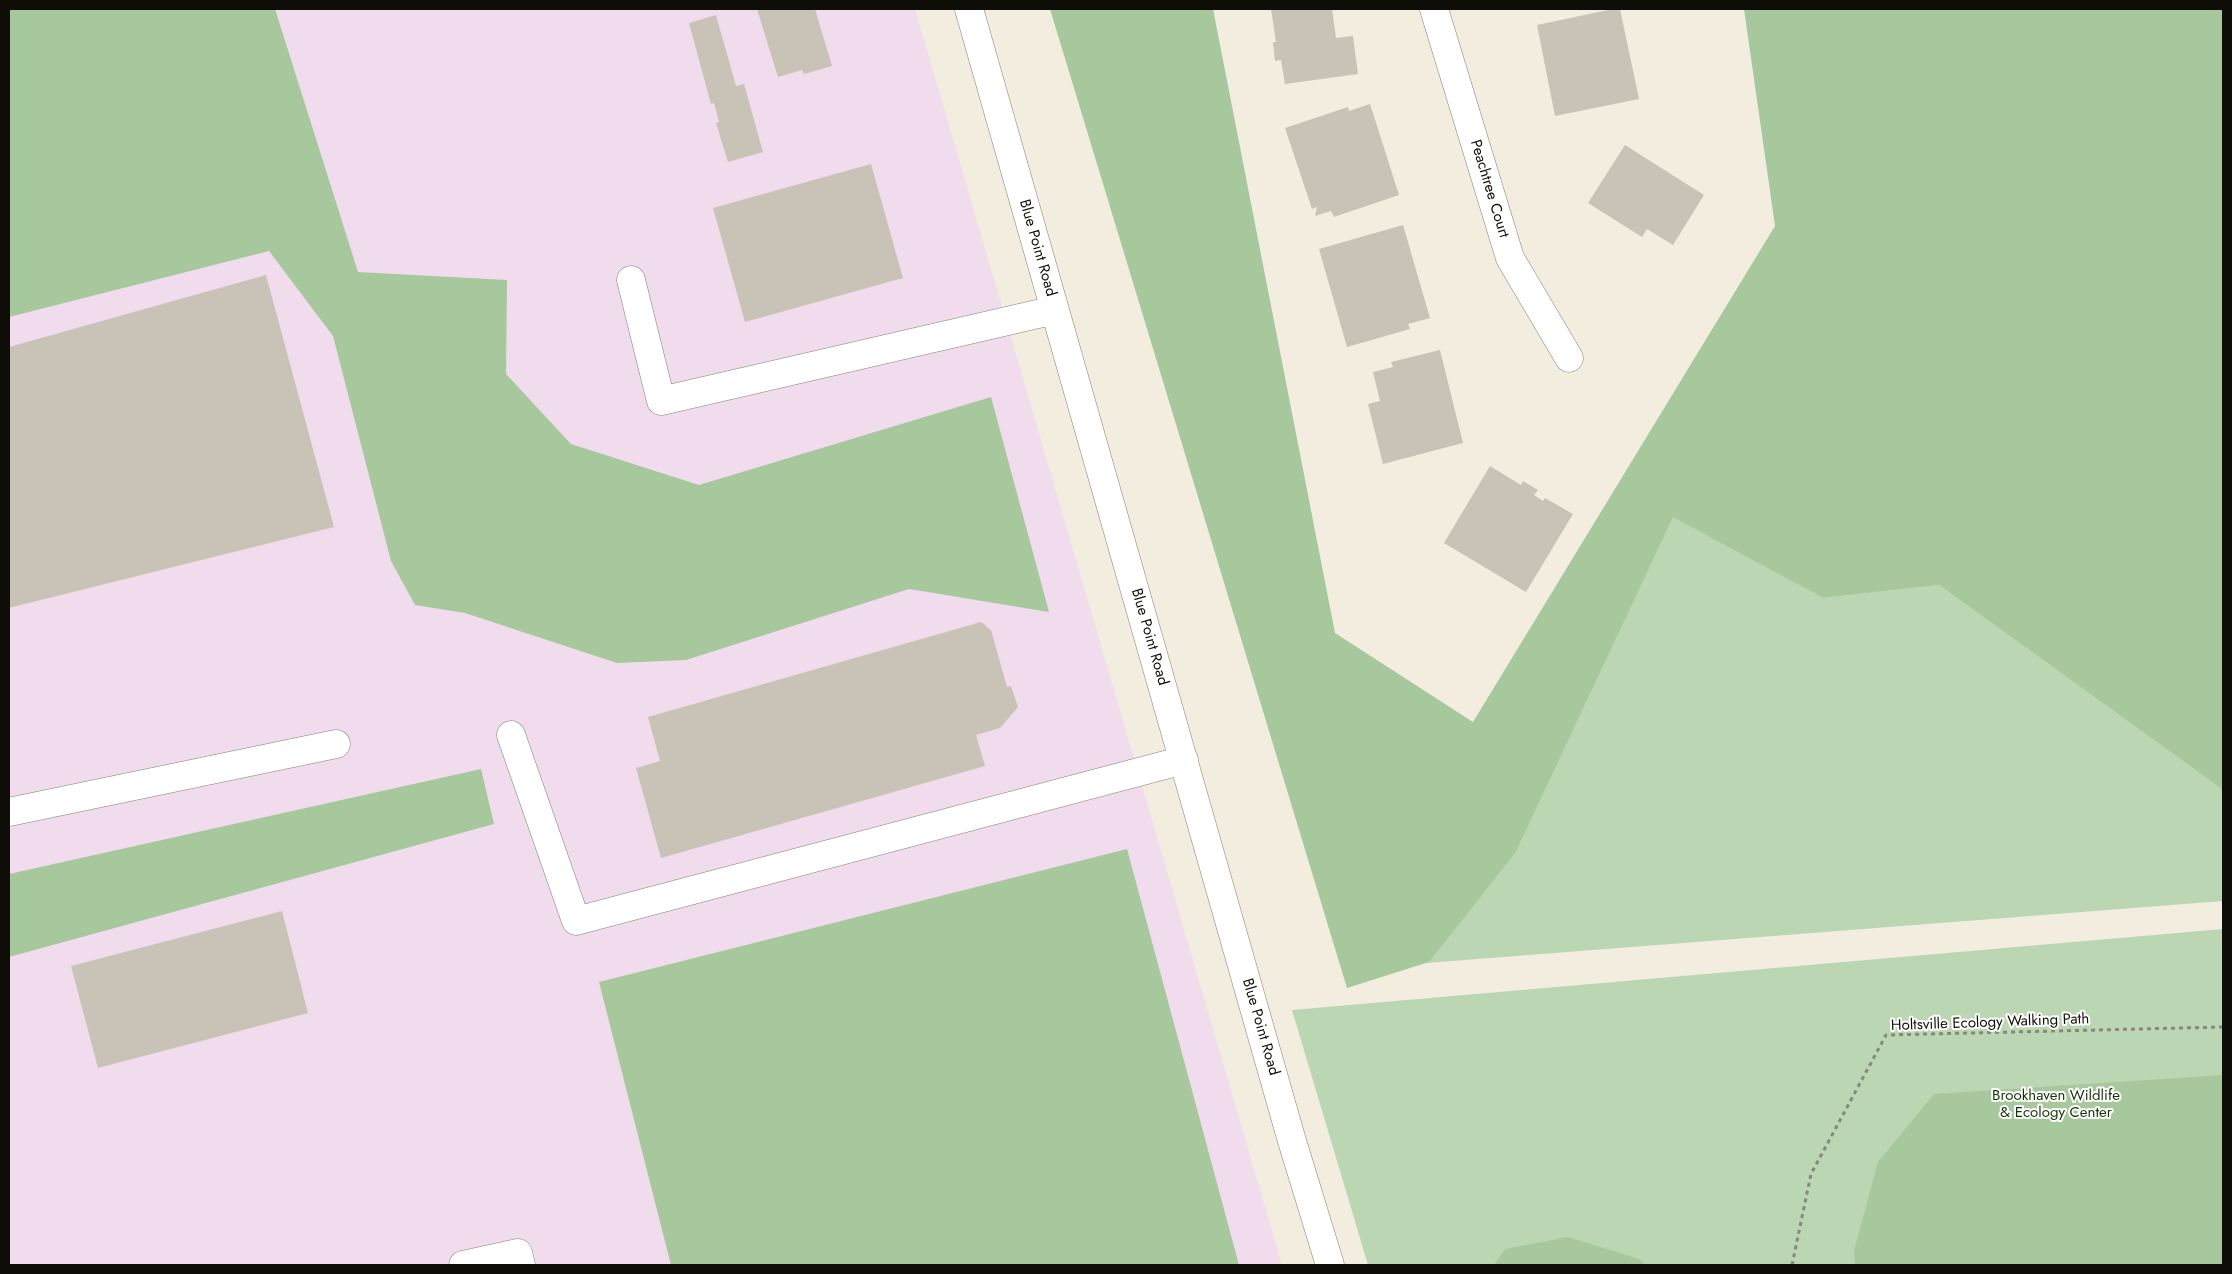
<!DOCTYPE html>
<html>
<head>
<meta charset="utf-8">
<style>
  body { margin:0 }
  #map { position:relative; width:2232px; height:1274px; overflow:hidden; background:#f2eddf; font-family:Jost,sans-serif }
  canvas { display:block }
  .frame { position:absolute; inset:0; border:10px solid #0f0d08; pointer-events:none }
</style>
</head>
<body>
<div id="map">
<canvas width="2232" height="1274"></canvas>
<div class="frame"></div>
</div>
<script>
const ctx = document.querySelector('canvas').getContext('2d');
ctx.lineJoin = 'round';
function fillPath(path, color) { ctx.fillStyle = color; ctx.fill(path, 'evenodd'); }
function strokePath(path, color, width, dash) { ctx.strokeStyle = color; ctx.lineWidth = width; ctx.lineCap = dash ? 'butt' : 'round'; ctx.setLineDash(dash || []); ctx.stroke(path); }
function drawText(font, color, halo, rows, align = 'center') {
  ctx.font = font + ' Jost,sans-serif'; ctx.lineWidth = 4; ctx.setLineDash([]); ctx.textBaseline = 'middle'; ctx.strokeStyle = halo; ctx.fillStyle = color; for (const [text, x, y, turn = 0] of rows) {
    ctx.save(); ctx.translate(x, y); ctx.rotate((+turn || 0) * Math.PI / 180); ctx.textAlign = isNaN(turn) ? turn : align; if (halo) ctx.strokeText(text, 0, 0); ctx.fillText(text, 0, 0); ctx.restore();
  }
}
const industrial = new Path2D(`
  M9,9H915L1282,1265H9Z`);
const green = new Path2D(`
  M1673,516L1823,598L1939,585L2223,790V901L1426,963L1516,852Z
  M2223,929V1265H1368L1292,1010Z`);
const forest = new Path2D(`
  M9,9H275L358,272L507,280L506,374L571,444L699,485L991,397L1049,612L909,589L686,660L617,663L465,613L415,605L391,561L333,336L269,251L9,317Z
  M1050,9H1213L1335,633L1473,722L1775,226L1744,9H2223V790L1939,585L1823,598L1673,517L1516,852L1429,962L1347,988Z
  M481,769L494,824L9,957V874Z
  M1127,849L1239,1265H671L599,982Z
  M2223,1075V1265H1855L1854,1251L1878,1162L1934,1094Z
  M1568,1237L1639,1259L1646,1265H1494L1505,1249Z`);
const building = new Path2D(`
  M757,9H815L832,66L804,74L802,70L778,77Z
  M1271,9H1332L1336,38L1353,36L1358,74L1285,84L1281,60L1275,61L1273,42H1276Z
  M1613,9H1620L1639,99L1555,116L1537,25Z
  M716,15L736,86L744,84L763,152L728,162L716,123L719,122L714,103L711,104L689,23Z
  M1370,104L1399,195L1334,217L1331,211L1315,216L1317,207L1312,209L1285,128L1348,107L1349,111Z
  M1625,145L1704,195L1673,245L1647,229L1642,237L1588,203Z
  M871,164L903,278L745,322L713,208Z
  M1403,225L1430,318L1408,324L1410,329L1347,347L1319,249Z
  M266,275L334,527L9,608V347Z
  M1440,350L1463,443L1383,464L1368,404L1380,401L1373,372L1393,367L1391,362Z
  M1490,466L1521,485L1523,481L1538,490L1534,495L1543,501L1545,498L1573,514L1526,592L1444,543Z
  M981,622L991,630L1007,687L1011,686L1018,707L1000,728L976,735L985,766L661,858L636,768L660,761L648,717Z
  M282,911L308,1013L98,1068L71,966Z`);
const path = new Path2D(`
  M1792,1265L1811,1174L1886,1035L2223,1027`);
const minor = new Path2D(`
  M969,9L1292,1141L1330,1265
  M1434,9L1510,258L1569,358
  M631,280L661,401L1055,310
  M511,735L576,921L1184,760
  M9,812L336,744
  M463,1265L518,1253L521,1265`);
const streetNames = [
  ["Peachtree Court",1489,189,73],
  ["Blue Point Road",1037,248,74],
  ["Blue Point Road",1149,637,74],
  ["Holtsville Ecology Walking Path",1990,1023,-2],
  ["Blue Point Road",1260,1027,74]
];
const parkNames = [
  ["Brookhaven Wildlife",2056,1096],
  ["& Ecology Center",2056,1113]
];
fillPath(industrial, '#f0dced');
fillPath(green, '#bbd6b3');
fillPath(forest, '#a6c89c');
fillPath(building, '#c8c3b6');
strokePath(minor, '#868276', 29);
strokePath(path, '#89867c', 3, [4, 4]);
strokePath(minor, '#fff', 28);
drawText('15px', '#0f0d08', '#fff', streetNames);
drawText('15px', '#123305', '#fff', parkNames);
</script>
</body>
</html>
